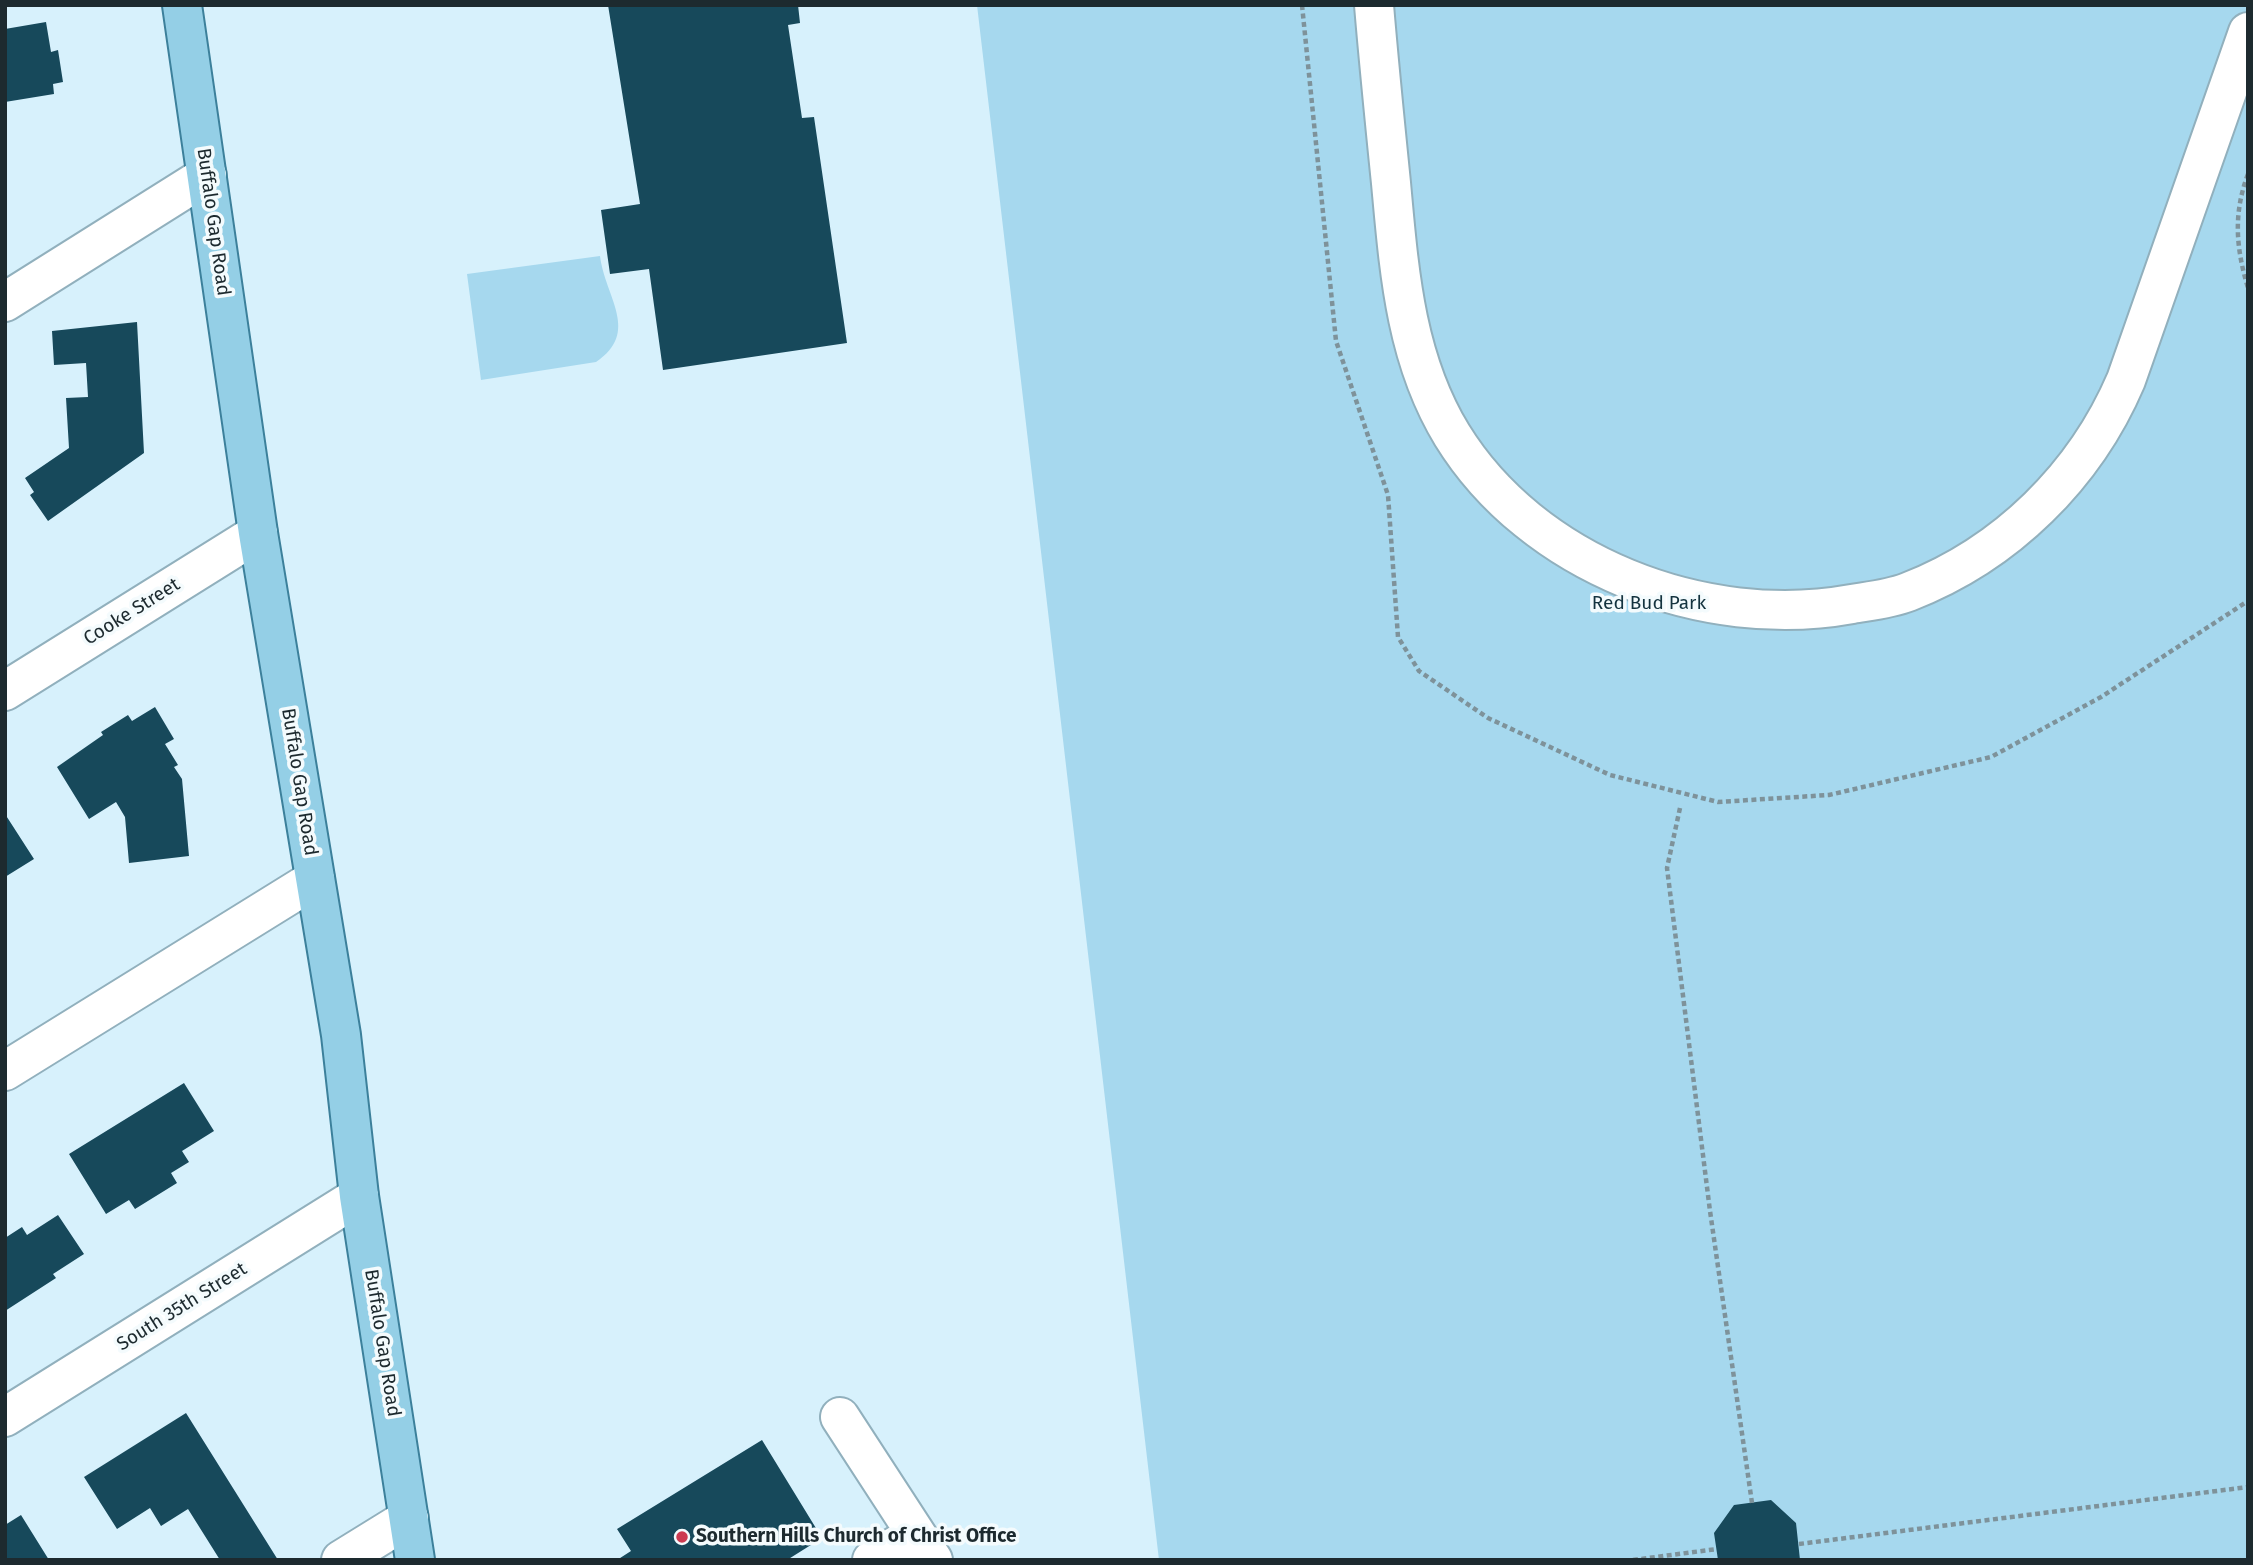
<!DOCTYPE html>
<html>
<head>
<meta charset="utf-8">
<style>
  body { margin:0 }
  #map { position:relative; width:2253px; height:1565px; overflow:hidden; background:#d7f1fc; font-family:"Fira Sans",sans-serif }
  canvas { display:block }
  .frame { position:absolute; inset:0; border:7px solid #1d2a2f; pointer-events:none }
</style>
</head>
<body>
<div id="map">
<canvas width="2253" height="1565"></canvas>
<div class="frame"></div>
</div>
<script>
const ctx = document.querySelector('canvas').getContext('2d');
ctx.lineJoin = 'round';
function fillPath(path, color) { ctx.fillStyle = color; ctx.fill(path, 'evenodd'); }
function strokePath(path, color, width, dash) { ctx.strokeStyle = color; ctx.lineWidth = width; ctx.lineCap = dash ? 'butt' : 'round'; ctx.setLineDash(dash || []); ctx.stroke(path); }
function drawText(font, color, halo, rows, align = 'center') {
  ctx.font = font + ' "Fira Sans",sans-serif'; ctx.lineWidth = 7; ctx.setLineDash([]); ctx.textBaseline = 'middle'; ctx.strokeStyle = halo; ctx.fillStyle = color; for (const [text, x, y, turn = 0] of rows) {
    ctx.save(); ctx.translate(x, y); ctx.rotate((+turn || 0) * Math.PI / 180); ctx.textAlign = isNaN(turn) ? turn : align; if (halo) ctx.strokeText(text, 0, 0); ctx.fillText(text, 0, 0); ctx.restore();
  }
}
const green = new Path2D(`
  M977,5H2248V1560H1159Z
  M600,256C605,297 641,332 596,362L481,380L467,274Z`);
const building = new Path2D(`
  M608,5H798L800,23L788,25L802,118L814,117L847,343L663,370L649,269L610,274L601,210L640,204Z
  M46,22L51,52L58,50L63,82L53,84L54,94L5,102V29Z
  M137,322L144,453L48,521L30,495L34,492L25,478L69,448L66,398L88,397L86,363L54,365L52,331Z
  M155,707L174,739L165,744L178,765L174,767L182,779L189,856L129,863L125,817L116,802L89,819L57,767L103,735L101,732L128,715L132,721Z
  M5,814L34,859L5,877Z
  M184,1083L214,1131L182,1151L189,1162L171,1173L177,1183L135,1209L129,1200L106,1214L69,1154Z
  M58,1215L84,1254L53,1274L56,1278L5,1311V1238L22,1227L27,1235Z
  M186,1413L278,1560H220L188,1509L161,1526L150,1508L117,1529L84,1477Z
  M762,1440L822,1538L787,1560H617L631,1551L617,1529Z
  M1771,1500L1796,1523L1800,1560H1718L1714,1533L1734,1505Z
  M21,1515L49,1560H5V1525Z`);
const path = new Path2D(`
  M1302,5L1336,341L1388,495L1398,637L1419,671L1488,718L1610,775L1718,802L1829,795L1991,757L2101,697L2248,601
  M2248,174C2233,214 2236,248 2248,288
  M1680,808L1667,868L1710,1211L1752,1503
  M1799,1544L2248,1487
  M1633,1560L1717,1549`);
const minor = new Path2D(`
  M1374,5C1379,65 1385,124 1391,183C1399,270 1405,358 1452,435C1532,565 1704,631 1852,604C1870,601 1890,599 1908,592C2006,554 2085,476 2126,380L2248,32
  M5,302L207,175
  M5,691L258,533
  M5,1071L315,879
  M5,1417L359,1196
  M840,1417L933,1560
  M341,1560L409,1518
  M872,1560L916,1534`);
const major = new Path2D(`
  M182,5L258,533L341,1035L359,1196L415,1560`);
const markers = [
  [682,1537,7,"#cc3b51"]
];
const streetNames = [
  ["Buffalo Gap Road",213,222,82],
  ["Cooke Street",132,612,-32],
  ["Buffalo Gap Road",299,782,81],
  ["South 35th Street",182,1307,-32],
  ["Buffalo Gap Road",382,1343,81]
];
const parkNames = [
  ["Red Bud Park",1649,604]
];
const poiNames = [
  ["Southern Hills Church of Christ Office",696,1537]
];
fillPath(green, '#a6d8ee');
fillPath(building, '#17495b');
strokePath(minor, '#91b0bd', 42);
strokePath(major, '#3c809b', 42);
strokePath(path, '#7e929a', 4.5, [5, 3.5]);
strokePath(minor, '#fff', 38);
strokePath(major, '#94cfe6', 38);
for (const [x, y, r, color] of markers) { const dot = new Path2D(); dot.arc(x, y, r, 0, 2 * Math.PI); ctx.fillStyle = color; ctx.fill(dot); strokePath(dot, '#f4fbfd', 2.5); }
drawText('19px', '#1d2a2f', '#f4fbfd', streetNames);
drawText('19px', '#14333f', '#f4fbfd', parkNames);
drawText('bold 19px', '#1d2a2f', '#f4fbfd', poiNames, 'left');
</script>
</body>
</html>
